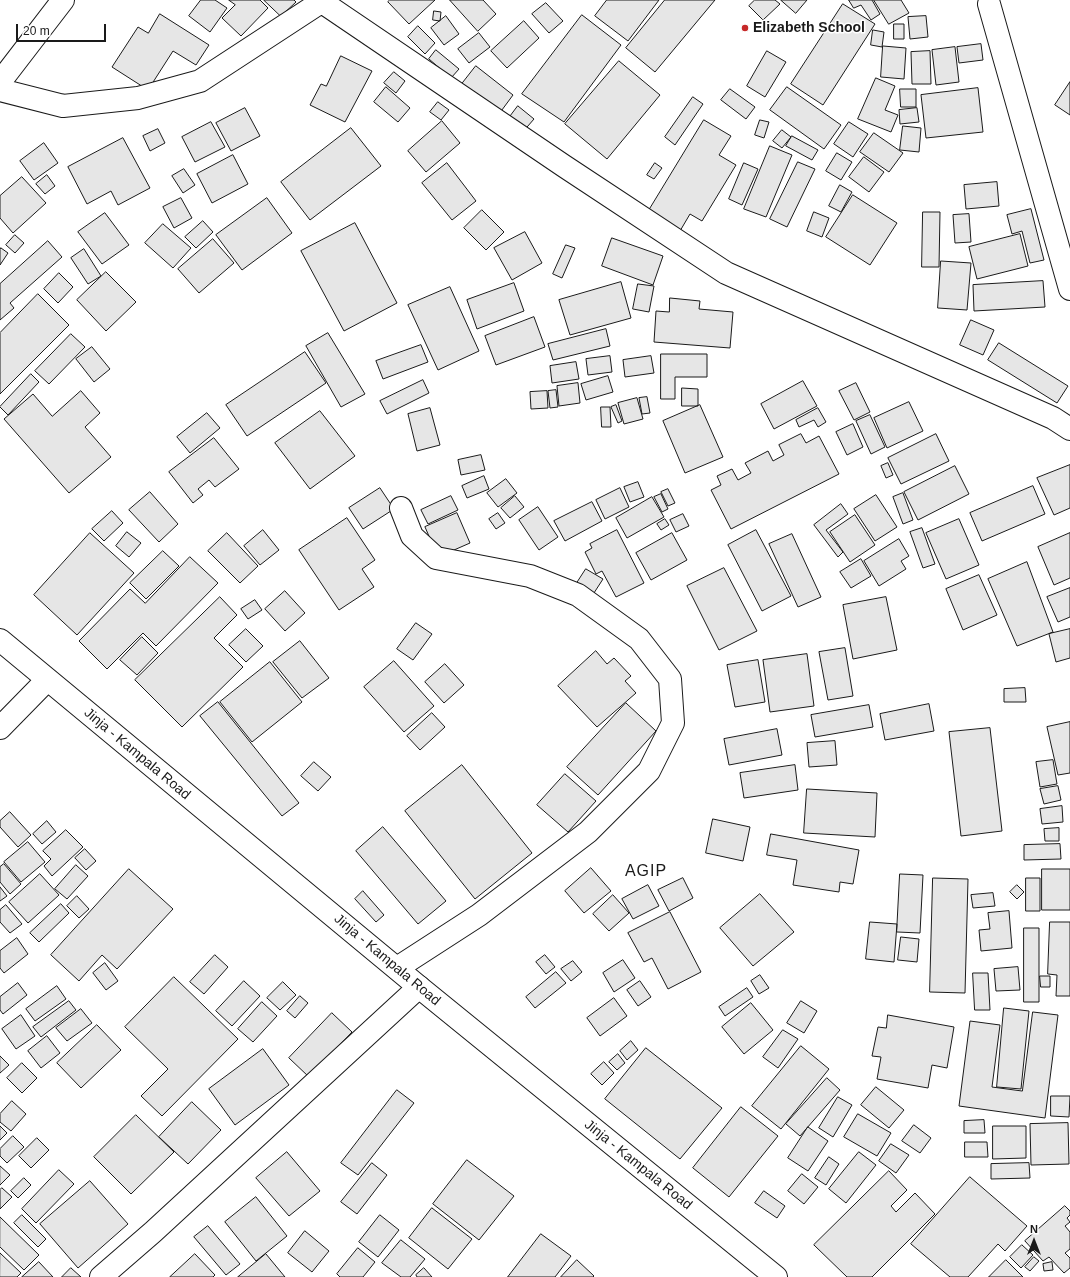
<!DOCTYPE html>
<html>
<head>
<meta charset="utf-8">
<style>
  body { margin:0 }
  #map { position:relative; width:1070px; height:1277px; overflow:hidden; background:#fff; font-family:Helvetica,sans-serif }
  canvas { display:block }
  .north { position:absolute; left:1014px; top:1221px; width:40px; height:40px; -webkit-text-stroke:3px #fff; paint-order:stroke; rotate:0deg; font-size:11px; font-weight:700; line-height:16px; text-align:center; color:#1a1a1a }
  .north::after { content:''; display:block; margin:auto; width:14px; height:18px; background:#1a1a1a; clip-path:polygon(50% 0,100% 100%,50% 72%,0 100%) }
  .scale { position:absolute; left:16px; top:24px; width:90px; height:18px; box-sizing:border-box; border:2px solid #1a1a1a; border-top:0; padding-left:5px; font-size:12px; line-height:14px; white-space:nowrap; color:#1a1a1a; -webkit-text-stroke:3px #fff; paint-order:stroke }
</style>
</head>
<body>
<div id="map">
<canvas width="1070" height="1277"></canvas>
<div class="north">N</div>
<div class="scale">20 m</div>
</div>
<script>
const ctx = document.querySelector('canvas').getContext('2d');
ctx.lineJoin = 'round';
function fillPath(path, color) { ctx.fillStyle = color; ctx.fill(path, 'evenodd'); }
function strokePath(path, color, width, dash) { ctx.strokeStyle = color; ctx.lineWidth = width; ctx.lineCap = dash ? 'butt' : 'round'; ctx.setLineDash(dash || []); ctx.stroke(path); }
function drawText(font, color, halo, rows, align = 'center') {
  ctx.font = font + ' Helvetica,sans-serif'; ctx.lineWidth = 3; ctx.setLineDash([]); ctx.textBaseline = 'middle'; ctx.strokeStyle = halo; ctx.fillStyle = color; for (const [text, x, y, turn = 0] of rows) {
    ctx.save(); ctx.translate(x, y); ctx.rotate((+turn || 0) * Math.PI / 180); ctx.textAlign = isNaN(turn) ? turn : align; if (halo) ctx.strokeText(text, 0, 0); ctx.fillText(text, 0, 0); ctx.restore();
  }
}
const building = new Path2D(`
  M201,0H215L227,8L210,32L189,16Z
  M229,0H260L268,8L241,36L222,18L235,5Z
  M264,0H294L296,2L281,16Z
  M390,0H435L409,24L388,2Z
  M450,0H483L496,14L478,31Z
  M607,0H659L628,41L595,16Z
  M665,0H715L655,72L626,48Z
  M755,0H775L780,4L763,20L749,6Z
  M781,0H807L796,13Z
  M849,0H872L880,14L871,20L861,5L854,8Z
  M874,0H901L909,13L889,24Z
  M546,3L563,21L549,33L532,14Z
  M843,4L875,24L823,105L791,84Z
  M434,11L441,12L440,21L433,20Z
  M160,14L209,45L196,65L173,51L148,90L112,67L138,27L148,33Z
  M582,15L621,45L564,122L522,94Z
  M446,16L459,34L444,45L431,28Z
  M926,16L928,37L910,39L908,17Z
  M524,21L539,38L507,68L491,51Z
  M894,24H904V39H894Z
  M418,26L435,43L425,54L408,37Z
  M873,30L884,32L882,47L871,45Z
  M479,33L490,47L469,63L458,49Z
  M981,44L983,60L959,63L957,47Z
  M883,46L906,48L904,79L881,77Z
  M955,47L959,82L936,85L932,50Z
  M436,50L459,69L451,78L429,59Z
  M767,51L786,62L765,97L747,86Z
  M930,51L931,84H912L911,52Z
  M341,56L372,71L345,122L310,105L321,84L326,86Z
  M619,61L660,95L607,159L565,124Z
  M476,66L513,95L496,118L458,89Z
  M394,72L405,81L396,93L384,83Z
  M876,78L895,86L885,110L898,115L891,132L858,119Z
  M1070,82V115L1055,105Z
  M386,87L410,108L398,122L374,102Z
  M787,87L841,125L824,149L770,110Z
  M978,88L983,132L926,138L921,95Z
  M730,89L755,107L746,119L721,100Z
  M900,89H916V107H901Z
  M693,97L703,104L675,145L665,137Z
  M438,102L449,110L441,120L430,112Z
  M518,106L534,119L521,134L506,122Z
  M245,108L260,136L231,151L216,123Z
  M917,108L919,122L900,124L899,110Z
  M704,120L731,136L719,155L736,165L702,221L690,214L680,231L648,212Z
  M760,120L769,122L764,138L755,135Z
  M442,121L460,143L426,172L408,151Z
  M211,122L225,147L195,162L182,137Z
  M849,122L868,134L853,157L834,144Z
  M903,126L921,128L919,152L900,150Z
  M351,128L381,166L310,220L281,182Z
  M158,129L165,143L150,151L143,136Z
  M782,130L791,137L782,148L773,141Z
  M874,133L903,153L889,172L860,152Z
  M792,136L818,150L812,160L786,146Z
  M123,138L150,188L118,205L111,191L87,204L68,167Z
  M44,143L58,163L34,180L20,161Z
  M770,146L792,155L766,217L744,209Z
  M837,153L852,162L841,180L826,171Z
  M233,155L248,184L212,203L197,174Z
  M864,157L884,172L869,192L849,177Z
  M798,162L815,169L787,227L770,219Z
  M447,163L476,201L452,220L422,183Z
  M655,163L662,168L654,179L647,175Z
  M744,163L758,169L742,205L729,199Z
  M184,169L195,185L183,193L172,176Z
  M47,175L55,186L45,194L36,184Z
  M22,177L46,203L13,233L0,218V196Z
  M997,182L999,206L966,209L964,185Z
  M840,185L852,192L841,212L829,206Z
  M853,195L897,223L870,265L826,237Z
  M181,198L192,218L174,228L163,207Z
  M267,198L292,233L242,270L216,235Z
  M1031,209L1044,260L1030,263L1022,231L1012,234L1007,215Z
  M482,210L504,232L486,250L464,228Z
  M814,212L829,218L822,237L807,231Z
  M923,212H940L939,267H922Z
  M105,213L129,245L102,264L78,232Z
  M969,214L971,242L955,243L953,215Z
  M203,221L213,232L196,248L185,237Z
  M355,223L397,303L344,331L301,251Z
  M163,224L191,248L173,268L145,243Z
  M525,232L542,263L512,280L494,248Z
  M1020,234L1028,266L977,279L969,247Z
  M15,235L24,243L15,253L6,245Z
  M612,238L663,256L653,285L602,266Z
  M213,239L234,263L199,293L178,269Z
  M48,241L62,257L10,303L14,308L0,320V284Z
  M566,245L575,248L562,278L553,274Z
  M1,248L8,253L0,265V250Z
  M84,249L101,276L88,284L71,258Z
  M941,261L971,263L967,310L938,308Z
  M106,272L136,302L106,331L77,300Z
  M59,273L73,287L58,303L44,289Z
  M1043,281L1045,307L974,311L973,285Z
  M621,282L631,318L570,335L559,300Z
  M514,283L524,311L477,329L467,300Z
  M638,284L654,286L649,312L633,309Z
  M450,287L479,351L438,370L408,305Z
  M38,294L69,325L0,394V333Z
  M670,298L700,301L699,309L733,312L730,348L654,342L656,311L669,312Z
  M534,317L545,347L496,365L485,336Z
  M971,320L994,330L983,355L960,345Z
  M606,329L610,346L553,360L548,344Z
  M328,333L365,394L341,407L306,346Z
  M71,334L85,347L49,384L35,371Z
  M999,343L1068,386L1057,403L988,360Z
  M421,345L428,362L383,379L376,361Z
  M92,347L110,369L94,382L76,359Z
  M305,352L326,383L247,436L226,405Z
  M661,354H707V377H675V399H661Z
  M610,356L612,372L588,375L586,359Z
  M651,356L654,373L625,377L623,360Z
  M576,362L579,379L552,383L550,366Z
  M31,374L39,382L8,415L0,407Z
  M608,376L613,392L586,400L581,384Z
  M423,380L429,393L387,414L380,401Z
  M803,381L817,406L774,429L761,404Z
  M578,383L580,403L559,406L557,386Z
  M856,383L870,412L854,420L839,391Z
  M682,388L698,389V406H682Z
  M556,390L558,407L550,408L548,391Z
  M81,391L100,413L85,427L111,457L69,493L4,419L33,394L52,416Z
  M547,391L548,408L531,409L530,392Z
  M647,397L650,413L642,414L639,398Z
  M637,398L643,419L624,424L618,403Z
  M909,402L923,431L887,448L874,418Z
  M616,405L622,421L618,423L611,407Z
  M700,405L723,457L685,473L663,421Z
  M601,407H610L611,427H602Z
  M430,408L440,445L417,451L408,414Z
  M818,408L826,422L818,427L814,420L799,427L796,420Z
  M320,411L355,456L310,489L275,443Z
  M207,413L220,428L190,453L177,437Z
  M870,415L885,447L871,454L856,421Z
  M853,424L863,447L847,455L836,432Z
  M801,434L806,443L819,436L839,474L731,529L711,490L721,485L717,476L732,469L738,480L751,473L745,463L768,451L773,461L784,455L779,445Z
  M936,434L949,461L901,484L888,458Z
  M214,438L239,469L215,487L209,480L198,489L203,495L193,503L169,472Z
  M481,455L485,470L461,475L458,460Z
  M888,463L893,475L886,478L881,466Z
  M1070,465V508L1054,515L1037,478Z
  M955,466L969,494L918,520L904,492Z
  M484,476L489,489L467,498L462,486Z
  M506,479L517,493L498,507L487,493Z
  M638,482L644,497L630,502L624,487Z
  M1033,486L1045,514L982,541L970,513Z
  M380,488L394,509L363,529L349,508Z
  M620,488L629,507L605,519L596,500Z
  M668,489L675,503L668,506L661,492Z
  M150,492L178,524L159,542L129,510Z
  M903,493L913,520L903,524L893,497Z
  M661,494L668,509L662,512L654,497Z
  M876,495L897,527L875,541L854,509Z
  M451,496L458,510L428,524L421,510Z
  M515,496L524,507L510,518L501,508Z
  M652,497L664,517L627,538L616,518Z
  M592,502L602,521L565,541L554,521Z
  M841,504L848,514L826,530L843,552L838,557L814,525Z
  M538,507L558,537L539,550L519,520Z
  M112,511L123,523L104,541L92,529Z
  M457,513L470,543L438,557L425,527Z
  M498,513L505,523L496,529L489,519Z
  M683,514L689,526L676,532L670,520Z
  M855,515L875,545L850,562L830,532Z
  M347,518L375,560L362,569L374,587L339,610L299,550Z
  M665,519L669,525L661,530L657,524Z
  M959,519L979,565L946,579L926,533Z
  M922,528L935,564L923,568L910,532Z
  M263,530L279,550L260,565L244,546Z
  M617,530L644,583L616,597L602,571L596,574L585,552L592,548L590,544Z
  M756,530L791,596L762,611L728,545Z
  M127,532L141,543L129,557L116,546Z
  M90,533L134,573L77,635L34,595Z
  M227,533L258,566L240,583L208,551Z
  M672,533L687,560L651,580L636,553Z
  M1070,533V578L1054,585L1038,547Z
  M792,534L821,597L798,607L769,544Z
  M899,539L909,556L901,561L906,569L879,586L864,561Z
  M163,551L179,566L146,599L130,583Z
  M190,557L218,583L156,646L143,633L107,669L79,641L130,589L145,603Z
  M861,559L871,576L851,588L840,572Z
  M1027,562L1053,632L1017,646L988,579Z
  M724,568L757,631L719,650L687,586Z
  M586,569L603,579L592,596L575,586Z
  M979,575L997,615L963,630L946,589Z
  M1070,588V617L1058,622L1047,597Z
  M285,591L305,613L285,631L265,609Z
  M220,597L237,615L214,638L243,667L182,727L135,680Z
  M886,597L897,650L853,659L843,605Z
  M255,600L262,610L248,619L241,609Z
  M416,623L432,634L413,660L397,649Z
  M246,629L263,646L246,662L229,645Z
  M1070,629V658L1056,662L1049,634Z
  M142,637L158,653L137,675L120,660Z
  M300,641L329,678L302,698L273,662Z
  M845,648L853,696L828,700L819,652Z
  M596,651L607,664L614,658L631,676L625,681L636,693L597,727L558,686Z
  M807,654L814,706L770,712L763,660Z
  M758,660L765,702L735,707L727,665Z
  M394,661L434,706L404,732L364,687Z
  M270,662L302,702L252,742L220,702Z
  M445,664L464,685L444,703L425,682Z
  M1025,688L1026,702H1004V689Z
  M218,702L299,803L282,816L200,716Z
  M626,703L656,731L598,795L567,767Z
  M929,704L934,731L885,740L880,714Z
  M869,705L873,727L815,737L811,715Z
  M432,713L445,727L420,750L407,736Z
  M1070,722V773L1058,775L1047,727Z
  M990,728L1002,831L961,836L949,732Z
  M777,729L782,755L729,765L724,739Z
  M835,741L837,765L809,767L807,743Z
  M1053,760L1057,784L1040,787L1036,762Z
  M314,762L331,777L318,791L301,776Z
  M462,765L532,853L475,899L405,811Z
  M795,765L798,790L744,798L740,773Z
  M565,774L596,801L568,832L537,805Z
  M1058,786L1061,800L1044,804L1040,789Z
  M807,789L877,793L875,837L804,833Z
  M1062,806L1063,822L1042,824L1040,809Z
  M10,812L31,835L18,847L0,827V821Z
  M713,819L750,827L743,861L706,853Z
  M47,821L56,832L42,844L33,834Z
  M383,827L446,901L418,924L356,851Z
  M1059,828V841H1045L1044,829Z
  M66,830L83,847L52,876L44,866L51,859L43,851Z
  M771,834L859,850L853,884L840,882L839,892L793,885L797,860L767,855Z
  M28,842L45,862L21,882L4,862Z
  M1060,844L1061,859L1024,860V845Z
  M85,849L96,861L86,870L75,858Z
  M4,864L21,884L10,894L0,882V867Z
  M76,865L88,876L67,899L55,889Z
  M591,868L611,891L584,913L565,891Z
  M129,869L173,909L117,969L102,955L79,981L51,955Z
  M1042,869H1070V910H1042Z
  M40,874L59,895L28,923L9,902Z
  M900,874L923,875L920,933L897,932Z
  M683,878L693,898L669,911L658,890Z
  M933,878L968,879L965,993L930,992Z
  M1026,878H1040V911H1026Z
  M648,885L659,906L633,919L622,899Z
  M1017,885L1024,892L1017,899L1010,892Z
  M0,887L7,896L0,901Z
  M363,891L384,915L376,922L355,899Z
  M993,893L995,906L973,908L971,895Z
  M760,894L794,932L753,966L720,928Z
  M613,895L629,913L609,931L593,914Z
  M77,896L89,909L79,918L67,906Z
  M61,904L69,913L39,942L30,933Z
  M6,905L22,924L10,933L0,922V910Z
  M1009,911L1012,948L981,951L979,930L990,929L988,913Z
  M670,912L701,972L668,989L652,958L644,962L628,933Z
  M870,922L897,924L894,962L866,959Z
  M1050,922H1070V996H1056L1057,975L1048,974Z
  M1024,928H1039V1002H1024Z
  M901,937L919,939L917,962L898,960Z
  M17,938L28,954L4,973L0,968V951Z
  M215,955L228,967L204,994L190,982Z
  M545,955L555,967L546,974L536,962Z
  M623,960L635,978L614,992L603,973Z
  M573,961L582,972L571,981L561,969Z
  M105,963L118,981L106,990L93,973Z
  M1018,967L1020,990L996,991L994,969Z
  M556,972L566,983L535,1008L526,997Z
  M973,973H988L990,1010H975Z
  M760,975L769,988L759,994L751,981Z
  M1040,976H1050V987H1041Z
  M174,977L238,1039L162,1116L141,1096L168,1069L125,1027Z
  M244,981L260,996L232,1026L216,1011Z
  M640,981L651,997L638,1006L627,990Z
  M283,982L296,995L280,1010L267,998Z
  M18,983L27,995L3,1014L0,1010V997Z
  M57,986L66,999L35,1021L26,1009Z
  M747,988L753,997L725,1016L719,1007Z
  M300,996L308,1003L295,1018L287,1011Z
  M614,998L627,1016L600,1036L587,1018Z
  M69,1001L76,1010L41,1037L33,1027Z
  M801,1001L817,1011L804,1033L787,1023Z
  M262,1002L277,1016L253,1042L238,1029Z
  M751,1003L773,1030L744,1054L722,1027Z
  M1004,1008L1029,1011L1021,1089L997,1087Z
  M81,1009L92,1023L67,1041L56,1028Z
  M1033,1012L1058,1015L1045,1118L959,1106L970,1021L1000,1025L992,1087L1022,1091Z
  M332,1013L352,1032L309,1077L289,1058Z
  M21,1015L35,1036L16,1049L2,1029Z
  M888,1015L954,1027L947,1068L932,1065L928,1088L877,1079L881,1057L872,1056L878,1027L886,1028Z
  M97,1025L121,1050L81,1088L57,1063Z
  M783,1030L798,1039L778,1068L763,1057Z
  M47,1036L60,1053L41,1068L28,1051Z
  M631,1041L638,1050L627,1060L620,1051Z
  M801,1046L829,1069L781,1129L752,1106Z
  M646,1048L722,1108L680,1159L605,1099Z
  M263,1049L289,1085L235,1125L209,1089Z
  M618,1054L625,1063L617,1070L609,1062Z
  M0,1056L9,1065L0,1073Z
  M604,1062L614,1073L602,1085L591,1074Z
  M22,1063L37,1078L22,1093L7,1078Z
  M827,1078L840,1090L800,1136L786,1124Z
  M876,1087L904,1110L889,1128L861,1105Z
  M397,1090L414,1103L358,1175L341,1163Z
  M1051,1096H1070L1069,1117L1051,1116Z
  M838,1097L852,1105L833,1137L819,1128Z
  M12,1101L26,1114L11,1131L0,1122V1114Z
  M192,1102L221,1130L188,1164L159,1137Z
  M741,1107L778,1136L729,1197L693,1168Z
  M858,1114L891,1133L877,1156L844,1137Z
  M136,1115L174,1152L131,1194L94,1157Z
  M984,1120L985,1133H964V1121Z
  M1068,1123L1069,1164L1031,1165L1030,1124Z
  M914,1125L931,1138L920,1153L902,1141Z
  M0,1126L7,1133L0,1140Z
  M993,1126H1026V1158L993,1159Z
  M808,1127L828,1141L808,1171L788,1158Z
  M13,1136L24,1147L7,1163L0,1156V1149Z
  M37,1138L49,1150L31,1168L19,1156Z
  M965,1142H987L988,1157H965Z
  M891,1144L909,1155L896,1173L879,1161Z
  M287,1152L320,1191L289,1216L256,1178Z
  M859,1152L876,1165L846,1203L829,1189Z
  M829,1157L839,1164L826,1185L815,1178Z
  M467,1160L514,1196L479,1240L433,1204Z
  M372,1163L387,1175L357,1214L341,1202Z
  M1029,1163L1030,1178L991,1179V1164Z
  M0,1166L10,1175L0,1185Z
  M59,1170L74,1184L36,1223L22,1209Z
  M889,1171L907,1190L891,1206L896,1212L915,1193L935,1214L872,1277H847L814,1245Z
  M802,1174L818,1187L804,1204L788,1191Z
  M970,1177L1027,1226L1005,1251L998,1244L968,1277H950L911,1244Z
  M24,1178L31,1185L18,1198L11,1191Z
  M90,1181L128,1224L78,1268L40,1224Z
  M2,1188L12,1197L0,1209V1190Z
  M764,1191L785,1206L777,1218L755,1203Z
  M256,1197L287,1236L256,1261L225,1222Z
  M1065,1206L1070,1211V1215L1067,1218L1070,1222L1065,1226L1070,1232V1249L1065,1253L1070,1258V1268L1064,1273L1049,1257L1043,1261L1025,1241Z
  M432,1208L472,1239L448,1269L409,1238Z
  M22,1215L46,1239L38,1247L14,1223Z
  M380,1215L399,1230L378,1257L359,1242Z
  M0,1217L39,1255L24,1270L0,1247Z
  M208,1226L240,1264L226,1275L194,1237Z
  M305,1231L329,1251L312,1272L288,1253Z
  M541,1234L571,1256L555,1277H508Z
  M401,1240L425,1259L410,1277H401L382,1263Z
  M1022,1245L1033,1255L1021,1268L1010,1257Z
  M358,1248L375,1262L363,1277H340L337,1274Z
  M0,1253L21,1273L17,1277H0Z
  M195,1254L215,1275L213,1277H170Z
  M266,1254L285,1277H238Z
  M1034,1257L1039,1261L1030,1271L1025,1267Z
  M577,1260L594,1276L593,1277H561Z
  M1006,1260L1023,1277H989Z
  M39,1262L53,1277H22Z
  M1052,1262L1053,1270L1044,1271L1043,1264Z
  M71,1268L81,1277H62Z
  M424,1268L432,1277H417L416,1275Z`);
const minor = new Path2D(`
  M322,2L564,166L726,273L1053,418L1070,429
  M989,4L1070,289
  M0,82L63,0
  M0,90L63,106L138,98L200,81L324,0
  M0,728L47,680
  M397,968L479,915L588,832L649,771L673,723L670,679L639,639L578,595L530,576L436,558L412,536L401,508
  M101,1277L153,1232L419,987`);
const highway = new Path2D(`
  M0,640L419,987L776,1277`);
const markers = [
  [745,28,4,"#c62828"]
];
const poiNames = [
  ["Elizabeth School",753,28]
];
const streetNames = [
  ["Jinja - Kampala Road",137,754,40],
  ["Jinja - Kampala Road",387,960,40],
  ["Jinja - Kampala Road",638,1165,39]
];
const quarterNames = [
  ["AGIP",646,872]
];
fillPath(building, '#e6e6e6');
strokePath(building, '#1a1a1a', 1);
strokePath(minor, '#1a1a1a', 24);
strokePath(highway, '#1a1a1a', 24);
strokePath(minor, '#fff', 22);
strokePath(highway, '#fff', 22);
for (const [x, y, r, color] of markers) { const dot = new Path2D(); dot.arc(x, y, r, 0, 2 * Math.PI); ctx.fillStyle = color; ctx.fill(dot); strokePath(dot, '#fff', 1.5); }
drawText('bold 14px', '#1a1a1a', '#fff', poiNames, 'left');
drawText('14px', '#1a1a1a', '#fff', streetNames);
ctx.letterSpacing = '1px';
drawText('16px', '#1a1a1a', '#fff', quarterNames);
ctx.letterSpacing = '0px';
</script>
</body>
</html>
